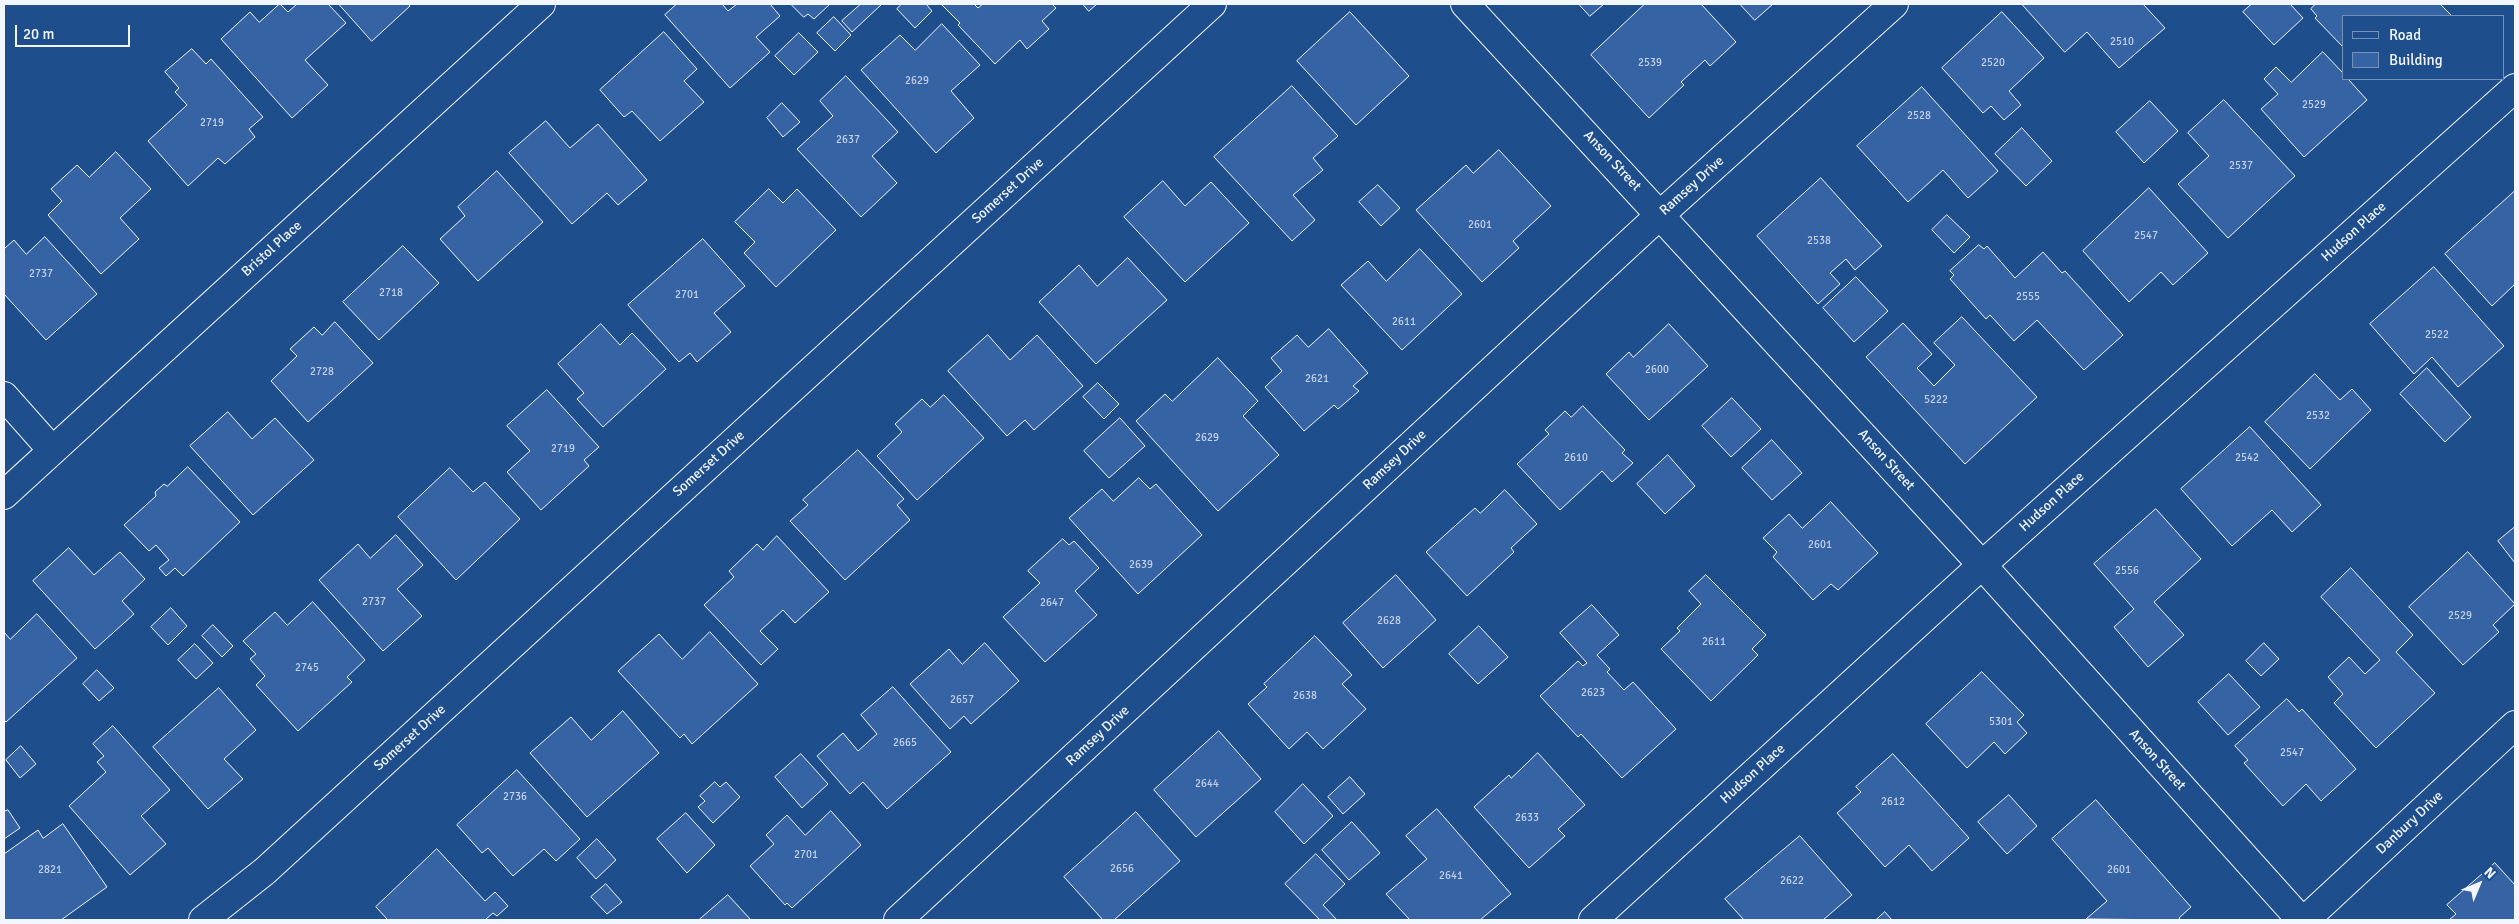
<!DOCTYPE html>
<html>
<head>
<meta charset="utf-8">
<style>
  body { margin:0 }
  #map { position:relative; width:2519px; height:924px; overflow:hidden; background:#1f4e8c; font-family:Signika,sans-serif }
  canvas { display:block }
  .frame { position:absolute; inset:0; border:5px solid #f2f6ff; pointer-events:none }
  .legend { position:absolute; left:2342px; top:15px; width:162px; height:65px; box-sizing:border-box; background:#1f4e8c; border:1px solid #7391ba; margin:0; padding:6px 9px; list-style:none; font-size:15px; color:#f2f6ff }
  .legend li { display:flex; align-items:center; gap:10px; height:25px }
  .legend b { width:25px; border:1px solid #7391ba }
  .north { position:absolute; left:2454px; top:859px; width:50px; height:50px; -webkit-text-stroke:4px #1f4e8c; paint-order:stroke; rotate:45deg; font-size:14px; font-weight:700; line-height:20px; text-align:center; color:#f2f6ff }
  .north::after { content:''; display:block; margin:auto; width:18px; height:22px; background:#f2f6ff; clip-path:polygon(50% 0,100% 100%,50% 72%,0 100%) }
  .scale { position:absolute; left:15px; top:25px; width:115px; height:22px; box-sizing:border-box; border:2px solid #f2f6ff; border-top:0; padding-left:6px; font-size:15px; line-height:18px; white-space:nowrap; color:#f2f6ff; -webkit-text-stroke:4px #1f4e8c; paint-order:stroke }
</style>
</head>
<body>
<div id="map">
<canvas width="2519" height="924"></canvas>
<div class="frame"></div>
<ul class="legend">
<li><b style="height:6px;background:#1f4e8c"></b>Road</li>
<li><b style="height:14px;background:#3563a3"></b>Building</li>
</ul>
<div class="north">N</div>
<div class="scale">20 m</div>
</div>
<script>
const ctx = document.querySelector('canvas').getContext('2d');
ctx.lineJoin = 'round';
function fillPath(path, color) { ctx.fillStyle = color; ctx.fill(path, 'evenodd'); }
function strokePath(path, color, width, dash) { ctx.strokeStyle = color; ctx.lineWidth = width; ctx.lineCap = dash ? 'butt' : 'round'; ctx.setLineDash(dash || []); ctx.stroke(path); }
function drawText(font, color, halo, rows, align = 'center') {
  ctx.font = font + ' Signika,sans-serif'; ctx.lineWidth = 4; ctx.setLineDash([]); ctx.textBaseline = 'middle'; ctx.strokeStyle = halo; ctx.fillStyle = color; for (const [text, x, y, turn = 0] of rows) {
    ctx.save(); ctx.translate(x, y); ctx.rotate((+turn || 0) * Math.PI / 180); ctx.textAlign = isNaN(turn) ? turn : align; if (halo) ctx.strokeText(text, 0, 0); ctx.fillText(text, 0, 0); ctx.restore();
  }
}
const building = new Path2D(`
  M280,4L288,12L297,4H328L346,23L305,60L328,85L292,118L221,39L250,12L259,22Z
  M339,4H408L410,6L372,41Z
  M677,4H722L728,11L737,4H770L780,16L756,37L770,52L730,88L665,15Z
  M791,4H830L814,19L808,14L804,17Z
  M861,4H882L852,32L842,21Z
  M902,4H926L932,11L915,28L897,9Z
  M944,4H974L978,8L983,4H1052L1056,8L1042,21L1049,29L1027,49L1020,40L995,64L958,25L960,23L942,5Z
  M1083,4H1097L1089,11Z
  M1579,4H1604L1590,16Z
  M1645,4H1701L1736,42L1710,66L1705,60L1681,82L1684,85L1649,118L1591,55Z
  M1740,4H1773L1755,20Z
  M2022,4H2143L2165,28L2119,68L2087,32L2065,52Z
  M2252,4H2290L2303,18L2274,45L2243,12Z
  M2316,4H2440L2452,16H2343V47L2315,18L2317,16L2311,9Z
  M1350,12L1409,76L1356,125L1297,61Z
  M2002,12L2044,58L2009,91L2021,105L2004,120L1991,106L1983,113L1942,68Z
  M834,17L851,35L835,51L817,33Z
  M942,24L980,65L951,91L974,118L936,153L861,70L900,35L915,50Z
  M664,32L697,69L684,81L704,102L660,141L632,111L624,117L600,90Z
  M799,33L818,52L794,75L775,56Z
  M192,49L206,64L211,59L263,117L249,129L255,137L225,164L218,158L188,186L148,141L187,105L175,92L179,88L165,72Z
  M2323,52L2343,73V79H2348L2367,100L2304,157L2261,109L2278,94L2264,79L2276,67L2291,82Z
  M846,76L898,132L872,156L897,183L861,217L797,149L833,116L820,101Z
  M1292,86L1338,136L1313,158L1323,170L1293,195L1315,220L1292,241L1214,157Z
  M1922,87L1998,171L1968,198L1943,170L1908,202L1857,146Z
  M2224,100L2295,176L2228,238L2178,184L2209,156L2188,133Z
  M2150,101L2178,131L2144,163L2116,132Z
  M782,103L800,122L783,137L767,118Z
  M546,121L570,148L598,124L647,180L618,205L607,193L572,224L509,153Z
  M2022,128L2052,161L2026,186L1995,154Z
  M1499,150L1551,206L1513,241L1519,248L1482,282L1416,210L1466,165L1473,173Z
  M116,152L151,189L120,218L139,239L101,274L48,215L62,201L51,189L77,165L89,177Z
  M497,171L543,222L478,281L440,239L465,216L458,207Z
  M1821,178L1882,246L1855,270L1846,259L1830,273L1840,284L1818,304L1757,236Z
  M1163,181L1185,206L1211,182L1249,223L1185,282L1124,217Z
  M1378,185L1400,208L1381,226L1359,202Z
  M2149,188L2208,253L2173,285L2161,272L2129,302L2083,251Z
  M769,189L783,203L797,189L836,230L776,287L744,253L755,242L735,222Z
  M2515,191V284L2492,306L2445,254Z
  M1947,215L1970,237L1954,253L1932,230Z
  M45,237L97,294L46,340L4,294V249L14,240L26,254Z
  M703,239L745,286L714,313L731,332L697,362L690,353L679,362L628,305Z
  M1979,245L1984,249L1987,246L2015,278L2043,252L2062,273L2065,271L2123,335L2084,370L2037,320L2014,341L1990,315L1986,319L1950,279L1954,275L1950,271Z
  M403,246L439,283L379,340L343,302Z
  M1420,249L1462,294L1402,350L1341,285L1368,261L1386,281Z
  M1128,258L1167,300L1096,364L1039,302L1079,265L1097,286Z
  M2434,267L2504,346L2458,387L2432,357L2414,374L2370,324Z
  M1856,277L1888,311L1854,342L1823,308Z
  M1962,317L2037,397L1965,464L1866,357L1903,323L1932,354L1917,368L1934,386L1955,365L1934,343Z
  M335,322L373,363L308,422L271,381L297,356L290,349L314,327L322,335Z
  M601,324L620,345L632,333L666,369L603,427L577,399L584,393L558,364Z
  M1669,324L1708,366L1649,420L1606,374L1629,352L1633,357Z
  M1329,329L1368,373L1353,386L1359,391L1338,409L1334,405L1304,431L1265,387L1282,371L1271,358L1297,335L1308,347Z
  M988,335L1010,360L1037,335L1083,386L1034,430L1025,420L1007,436L948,371Z
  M1218,358L1258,401L1243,416L1279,455L1218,511L1136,421L1165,394L1172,401Z
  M2427,368L2471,417L2445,442L2400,394Z
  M2315,374L2340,400L2352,389L2371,410L2310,469L2265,422Z
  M1098,383L1119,404L1104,419L1083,397Z
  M547,390L599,447L584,460L589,466L541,510L507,472L530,451L507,426Z
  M944,395L984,438L917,500L877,456L902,432L895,424L922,399L930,407Z
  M1732,398L1761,429L1731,457L1702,426Z
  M1583,406L1625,450L1622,453L1633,463L1612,482L1602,471L1560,510L1517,464L1549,434L1545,430L1565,411L1571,417Z
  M228,412L252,439L275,418L314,460L253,515L190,446Z
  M1120,418L1145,446L1109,478L1084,451Z
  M2250,427L2321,505L2292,532L2272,510L2232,546L2181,489Z
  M1772,440L1802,473L1772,500L1742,468Z
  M858,450L904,499L897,505L910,520L845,580L790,521L808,505L803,500Z
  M1668,455L1695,486L1665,514L1637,484Z
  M188,467L240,522L183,576L175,568L166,576L159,568L169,560L156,545L149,551L124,525L156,496L155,492L164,484L167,486Z
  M450,468L473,492L485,482L520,519L456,580L398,517Z
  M1139,478L1150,489L1156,484L1202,535L1138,594L1069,518L1102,489L1113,501Z
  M1505,490L1537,524L1511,548L1514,552L1467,596L1426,552L1475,508L1480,513Z
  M1831,502L1878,553L1838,590L1831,584L1813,600L1773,557L1777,552L1763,538L1789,514L1802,528Z
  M2156,509L2201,559L2154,602L2184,635L2148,667L2114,627L2134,609L2094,564Z
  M2515,527V563L2498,541Z
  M396,535L423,565L397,589L422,616L383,651L319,580L358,544L370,558Z
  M777,536L829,592L795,623L783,610L760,631L778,649L761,665L704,605L734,577L729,571L757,544L763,550Z
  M1063,539L1069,545L1074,541L1099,568L1075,591L1097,615L1045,662L1003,617L1040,583L1028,571Z
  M69,548L94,575L120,552L145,579L122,601L134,614L95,649L33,581Z
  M2468,552L2515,604L2493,625L2499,632L2463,665L2409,607Z
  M2351,568L2413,635L2396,652L2435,693L2376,748L2334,703L2343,694L2328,677L2349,657L2365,674L2380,660L2321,597Z
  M1396,575L1436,620L1383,668L1343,623Z
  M1706,575L1766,635L1752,649L1758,655L1711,701L1661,649L1680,631L1677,628L1701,604L1689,591Z
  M313,602L365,660L347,677L352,682L298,731L256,685L265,676L250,659L256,654L243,641L275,612L287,625Z
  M1592,605L1619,635L1597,655L1610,669L1607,672L1624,690L1633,682L1676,729L1622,778L1581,734L1578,737L1540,696L1578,661L1583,666L1587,663L1560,633Z
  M171,608L187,626L168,645L151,627Z
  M37,614L77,658L6,722L4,720V632L10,639Z
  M213,625L233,646L222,657L202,636Z
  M1479,626L1508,657L1478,684L1449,654Z
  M710,632L758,684L692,744L684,734L680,738L618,671L659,634L682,659Z
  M1315,636L1352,675L1342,684L1366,709L1323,749L1307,732L1289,749L1248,704L1267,687L1264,684Z
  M985,643L1019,681L971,724L964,716L950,729L910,684L949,649L962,664Z
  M2264,643L2279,659L2261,676L2246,661Z
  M195,644L213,663L196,679L178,660Z
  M97,670L114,688L99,701L83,684Z
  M1982,672L2024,715L2017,722L2027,733L2005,754L1994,742L1967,768L1926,724Z
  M2229,674L2260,707L2228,735L2198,702Z
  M893,687L951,752L887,809L863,782L850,794L817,756L843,733L858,751L877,734L861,715Z
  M219,688L256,730L224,759L243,779L208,809L153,747Z
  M2287,699L2299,712L2302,709L2356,769L2321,801L2306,784L2283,806L2244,763L2248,760L2235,746Z
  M623,711L659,753L587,817L530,753L571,717L591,740Z
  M113,726L170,790L141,816L166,844L130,875L69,806L106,772L97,762L104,756L93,744Z
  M1219,731L1261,779L1196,837L1154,790Z
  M21,746L36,764L20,778L6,760Z
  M1538,753L1585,805L1558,829L1565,836L1529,868L1474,807L1509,775L1511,778Z
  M801,754L828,784L802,808L775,777Z
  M1893,754L1969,838L1932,871L1909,845L1885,867L1837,813L1861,792L1856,787Z
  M517,770L580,839L556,861L544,849L513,876L488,848L482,853L457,825Z
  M1350,777L1365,794L1343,814L1328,797Z
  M715,782L720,787L726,782L740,797L713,823L698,807L705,801L700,796Z
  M1303,784L1333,816L1304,844L1275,812Z
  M2009,795L2037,826L2007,854L1978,822Z
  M2096,800L2191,907L2179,918L2181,920L2086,919L2107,901L2052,839Z
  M1437,809L1511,894L1480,920H1410L1386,894L1427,859L1406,836Z
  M8,810L20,828L4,839V812Z
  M831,811L861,845L792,908L787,903L785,905L750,866L774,844L766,835L787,815L805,835Z
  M1136,812L1180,861L1114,920H1103L1064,877Z
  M686,813L715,845L687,873L657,839Z
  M1352,822L1380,853L1349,880L1322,850Z
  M63,824L107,887L61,920H4V854L38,830L43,838Z
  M1800,836L1852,895L1823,920H1744L1725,899Z
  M597,839L616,860L596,879L577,858Z
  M437,849L485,901L495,892L508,906L497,916L493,913L485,920H388L376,907Z
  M1316,854L1345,884L1323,905L1337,920H1320L1285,884Z
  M2495,863L2515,885V920H2449L2456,914L2447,905Z
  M606,884L622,902L607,914L591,897Z
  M728,895L751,920H699Z
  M1885,912L1892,920H1876Z`);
const minor = new Path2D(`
  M1465,4L1982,565L2301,920
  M4,396L52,450
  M4,495L541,4
  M203,920L265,871L1212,4
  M898,920L1661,214L1894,4
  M1593,920L1982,565L2515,88
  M2305,920L2515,725`);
const numberNames = [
  ["2510",2122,42],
  ["2539",1650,63],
  ["2520",1993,63],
  ["2629",917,81],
  ["2529",2314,105],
  ["2528",1919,116],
  ["2719",212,123],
  ["2637",848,140],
  ["2537",2241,166],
  ["2601",1480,225],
  ["2547",2146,236],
  ["2538",1819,241],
  ["2737",41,274],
  ["2718",391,293],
  ["2701",687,295],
  ["2555",2028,297],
  ["2611",1404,322],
  ["2522",2437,335],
  ["2600",1657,370],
  ["2728",322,372],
  ["2621",1317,379],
  ["5222",1936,400],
  ["2532",2318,416],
  ["2629",1207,438],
  ["2719",563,449],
  ["2610",1576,458],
  ["2542",2247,458],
  ["2601",1820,545],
  ["2639",1141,565],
  ["2556",2127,571],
  ["2737",374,602],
  ["2647",1052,603],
  ["2529",2460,616],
  ["2628",1389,621],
  ["2611",1714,642],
  ["2745",307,668],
  ["2623",1593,693],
  ["2638",1305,696],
  ["2657",962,700],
  ["5301",2001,722],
  ["2665",905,743],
  ["2547",2292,753],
  ["2644",1207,784],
  ["2736",515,797],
  ["2612",1893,802],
  ["2633",1527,818],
  ["2701",806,855],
  ["2656",1122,869],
  ["2821",50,870],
  ["2601",2119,870],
  ["2641",1451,876],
  ["2622",1792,881]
];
const streetNames = [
  ["Anson Street",1612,161,47],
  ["Ramsey Drive",1692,186,-42],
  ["Somerset Drive",1008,191,-42],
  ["Hudson Place",2354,232,-42],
  ["Bristol Place",272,249,-42],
  ["Ramsey Drive",1395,460,-43],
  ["Anson Street",1886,460,48],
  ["Somerset Drive",709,464,-42],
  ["Hudson Place",2052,502,-42],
  ["Ramsey Drive",1098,736,-43],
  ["Somerset Drive",410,738,-42],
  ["Anson Street",2157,760,48],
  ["Hudson Place",1753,774,-42],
  ["Danbury Drive",2410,823,-43]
];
fillPath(building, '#3563a3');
strokePath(building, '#f2f6ff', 1);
strokePath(minor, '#f2f6ff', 30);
strokePath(minor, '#1f4e8c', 28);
drawText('11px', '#c3d1e8', null, numberNames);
drawText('14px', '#f2f6ff', '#1f4e8c', streetNames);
</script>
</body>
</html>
